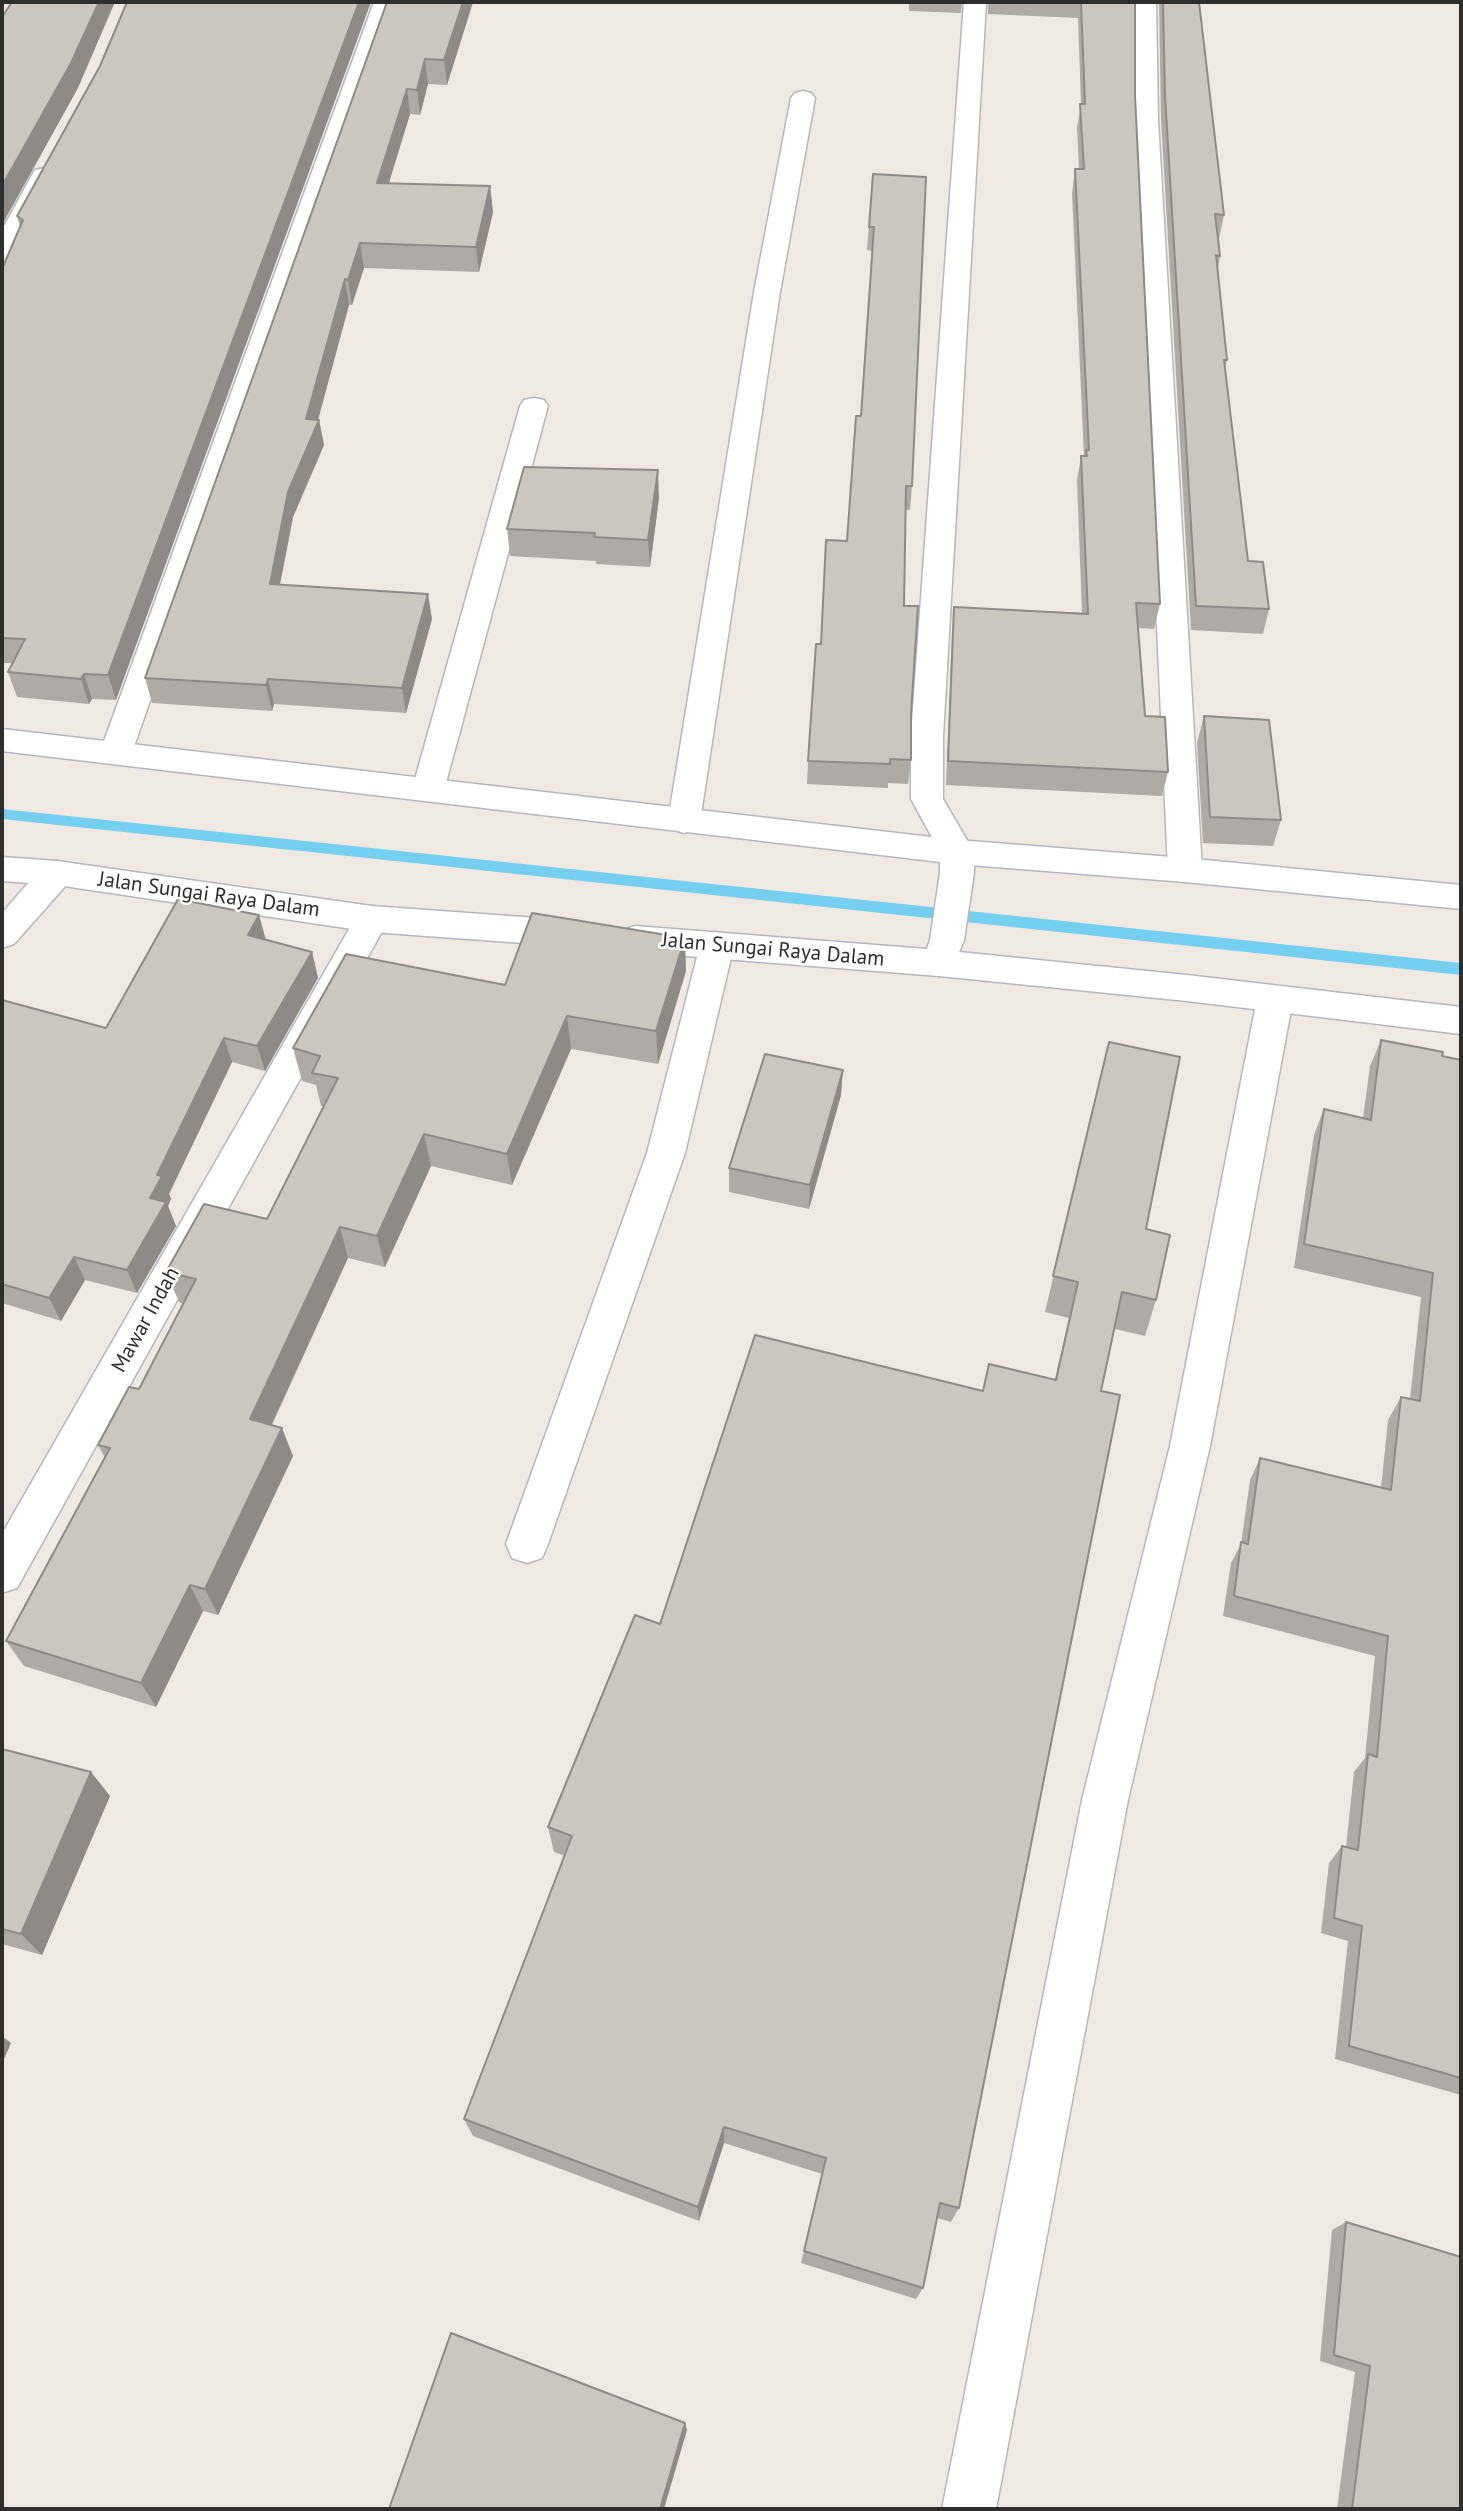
<!DOCTYPE html>
<html>
<head>
<meta charset="utf-8">
<style>
  body { margin:0 }
  #map { position:relative; width:1463px; height:2511px; overflow:hidden; background:#efe9e1; font-family:"PT Sans",sans-serif }
  canvas { display:block }
  .frame { position:absolute; inset:0; border:4px solid #2e2e2e; pointer-events:none }
</style>
</head>
<body>
<div id="map">
<canvas width="1463" height="2511"></canvas>
<div class="frame"></div>
</div>
<script>
const ctx = document.querySelector('canvas').getContext('2d');
ctx.lineJoin = 'round';
function fillPath(path, color) { ctx.fillStyle = color; ctx.fill(path, 'evenodd'); }
function strokePath(path, color, width, dash) { ctx.strokeStyle = color; ctx.lineWidth = width; ctx.lineCap = dash ? 'butt' : 'round'; ctx.setLineDash(dash || []); ctx.stroke(path); }
function drawText(font, color, halo, rows, align = 'center') {
  ctx.font = font + ' "PT Sans",sans-serif'; ctx.lineWidth = 5; ctx.setLineDash([]); ctx.textBaseline = 'middle'; ctx.strokeStyle = halo; ctx.fillStyle = color; for (const [text, x, y, turn = 0] of rows) {
    ctx.save(); ctx.translate(x, y); ctx.rotate((+turn || 0) * Math.PI / 180); ctx.textAlign = isNaN(turn) ? turn : align; if (halo) ctx.strokeText(text, 0, 0); ctx.fillText(text, 0, 0); ctx.restore();
  }
}
const stream = new Path2D(`
  M2,809L1461,963V975L2,819Z`);
const street = new Path2D(`
  M374,2H396L132,752L127,760L116,763L105,760L100,752Z
  M964,2H986L943,736V799L974,852V873L964,940L951,972L939,976L927,972L922,963L930,940L940,873V852L911,799V736Z
  M1134,2H1156L1158,120L1202,870L1197,879L1185,882L1173,879L1168,870L1134,120Z
  M803,91L811,93L815,98L780,292L700,821L696,829L684,833L672,829L668,821L754,292L791,98L795,93Z
  M44,168L53,170L56,175L15,253L11,258L2,261V230L32,175L35,170Z
  M534,398L544,400L548,406L444,790L439,798L428,801L417,798L412,790L520,406L524,400Z
  M57,861L69,864L74,873L69,882L14,944L2,948V913L45,864Z
  M372,906L384,910L389,919L17,1588L2,1593V1534L360,910Z
  M717,932L729,936L734,945L685,1153L548,1544L542,1558L527,1563L512,1558L506,1544L647,1153L700,945L705,936Z
  M1275,986L1287,990L1293,999L1210,1446L1128,1800L996,2509H942L1082,1800L1170,1446L1257,999L1263,990Z`);
const secondary = new Path2D(`
  M2,729L957,840L1185,858L1461,885V909L1185,882L957,864L2,751Z
  M2,857L57,861L372,906L578,921L590,925L595,934L590,943L578,947L372,932L57,885L2,881Z
  M635,926L939,950L1187,975L1461,1007V1034L1187,1001L939,976L635,952L623,948L618,939L623,930Z`);
const wall = new Path2D(`
  M387,2H473L447,85L428,84L420,115L410,114L389,183L490,186L493,212L479,272L364,268L352,305H349L318,420H319L324,445L293,517L280,585L432,619L406,713L274,704L272,711L152,703L145,678Z
  M909,2H962L961,13L909,11Z
  M988,2H1135V96L1160,604L1154,629L1138,628L1145,716L1168,772L1162,796L946,785L952,632L954,607L1082,613L1077,481L1081,456H1084L1072,193L1075,169H1079L1077,128L1081,104L1078,18L988,14Z
  M1159,2H1199L1224,215L1219,239L1220,256L1218,269L1227,360L1225,370L1248,561L1269,609L1263,634L1191,630L1161,120Z
  M100,66L116,700L92,699L89,704L17,697L8,672L12,663H2V269L20,227L17,216Z
  M873,174L912,486L910,510H906L904,606L911,713V760L908,784L888,783V788L807,784L808,761L821,644L847,541L861,416L872,251L867,250Z
  M659,498L650,567L596,564V561L510,556L507,529Z
  M1204,716L1281,820L1273,846L1203,843L1197,743Z
  M266,940L312,952L318,978L265,1071L232,1062L169,1194L171,1199L168,1206L176,1226L137,1293L85,1280L61,1321L2,1303V1000L106,1028Z
  M686,971L658,1064L571,1049L512,1185L431,1166L385,1267L348,1258L272,1425L293,1456L218,1615L203,1611L156,1707L24,1666L6,1641L105,1458L98,1445L139,1389L183,1304L179,1302L166,1272L267,1219L324,1106H321L316,1085L302,1081L293,1048L505,985Z
  M1381,1040L1461,1060V2095L1335,2059L1348,1941L1321,1933L1329,1863L1342,1846L1346,1847L1354,1772L1365,1758L1375,1656L1223,1616L1231,1563L1241,1544L1250,1480L1260,1458L1381,1488L1388,1420L1401,1397L1410,1399L1421,1297L1294,1268L1314,1135L1324,1109L1363,1118L1370,1066Z
  M1109,1042L1146,1229L1156,1300L1145,1336L1115,1329L1101,1391L959,2208L951,2222L937,2218L923,2288L916,2299L801,2263L822,2174L724,2143L699,2221L473,2136L464,2119L565,1856L554,1852L548,1827L660,1624L983,1391L1055,1379L1069,1318L1045,1312Z
  M841,1095L809,1209L729,1192V1168Z
  M2,1749L110,1796L42,1955L2,1944Z
  M1346,2222L1461,2509H1337L1355,2372L1320,2361L1332,2230Z`);
const shadedWall = new Path2D(`
  M99,2H115L78,88L2,225V186Z
  M359,2H371L116,700L108,675Z
  M463,2H473L447,85L444,60Z
  M425,59L428,84L420,115L417,90Z
  M407,89L410,114L381,208L377,183Z
  M490,186L493,212L479,272L476,247Z
  M360,243L364,268L352,305L348,280Z
  M345,279L349,305L316,427L319,420L324,445L293,517L275,609L270,584L288,492L306,419Z
  M658,470L659,498L650,567L648,540Z
  M428,594L432,619L406,713L402,688Z
  M84,674L92,699L89,704L81,679Z
  M268,679L274,704L272,711L266,685Z
  M259,915L266,940L248,935Z
  M685,938L686,971L658,1064L656,1031Z
  M312,952L318,978L265,1071L257,1046Z
  M567,1016L571,1049L512,1185L507,1154Z
  M224,1038L232,1062L169,1194L171,1199L168,1206L176,1226L137,1293L127,1270L157,1175Z
  M843,1070L841,1095L809,1209L810,1185Z
  M424,1134L431,1166L385,1267L377,1236Z
  M340,1227L348,1258L261,1447L250,1419Z
  M74,1257L85,1280L61,1321L49,1298Z
  M282,1428L293,1456L218,1615L205,1589Z
  M190,1585L203,1611L156,1707L141,1683Z
  M91,1772L110,1796L42,1955L21,1934Z
  M2,2036L11,2043L2,2064Z
  M724,2127V2143L699,2221L698,2207Z
  M685,2423L687,2430L664,2509H660Z`);
const building = new Path2D(`
  M12,2H99L71,63L2,186V17Z
  M127,2H359L108,675L84,674L81,679L8,672L25,639L2,638V269L23,220L17,216L100,66Z
  M387,2H463L444,60L425,59L417,90L407,89L377,183L490,186L476,247L360,243L348,280L345,279L306,419L319,420L288,492L270,584L428,594L402,688L268,679L266,685L145,678Z
  M1081,2H1135V96L1160,604L1136,603L1145,716L1165,717L1168,772L948,761L954,607L1088,614L1081,456H1087L1086,450H1089L1075,169H1084L1080,104H1085Z
  M1163,2H1199L1224,215L1215,214L1220,256L1216,255L1227,360H1224L1248,561L1263,562L1269,609L1196,606L1165,96Z
  M873,174L926,177L912,486H906L904,606H918L911,713V760L890,759V764L808,761L816,644H821L826,540L847,541L856,416H861L874,227H869Z
  M524,467L658,470L648,540L594,537L595,533L507,529Z
  M1204,716L1269,720L1281,820L1210,817Z
  M178,899L259,915L248,935L312,952L257,1046L224,1038L157,1175L162,1176L150,1198L166,1202L127,1270L74,1257L49,1298L2,1284V1000L106,1028Z
  M532,913L685,938L656,1031L567,1016L507,1154L424,1134L377,1236L340,1227L250,1419L282,1428L205,1589L190,1585L141,1683L6,1641L110,1448L98,1445L129,1387L139,1389L196,1279L166,1272L204,1204L267,1219L338,1078L312,1073L320,1056L293,1048L346,954L505,985Z
  M1381,1040L1443,1052L1442,1056L1461,1060V2078L1349,2046L1362,1926L1334,1918L1342,1846L1358,1850L1368,1754L1377,1757L1388,1636L1234,1596L1241,1542L1248,1544L1260,1458L1391,1490L1401,1397L1420,1401L1433,1273L1304,1244L1324,1109L1371,1120Z
  M1109,1042L1180,1057L1146,1229L1170,1235L1156,1300L1122,1292L1101,1391L1120,1395L959,2208L940,2203L923,2288L804,2251L826,2158L724,2127L698,2207L464,2119L572,1836L548,1827L635,1615L660,1624L755,1335L983,1391L989,1364L1056,1380L1078,1282L1053,1276Z
  M765,1054L843,1070L810,1185L729,1168Z
  M2,1749L91,1772L21,1934L2,1929Z
  M1346,2222L1461,2257V2509H1352L1370,2366L1334,2355Z
  M451,2333L685,2423L660,2509H389Z`);
const streetNames = [
  ["Jalan Sungai Raya Dalam",209,895,8],
  ["Jalan Sungai Raya Dalam",773,950,5],
  ["Mawar Indah",146,1320,-61]
];
fillPath(stream, '#75cff0');
strokePath(street, '#b4b7c1', 3);
strokePath(secondary, '#b4b7c1', 3);
fillPath(street, '#fff');
fillPath(secondary, '#fff');
fillPath(wall, '#afaba4');
fillPath(shadedWall, '#8e8b86');
fillPath(building, '#cbc7bf');
strokePath(building, '#8e8b86', 2);
drawText('21px', '#2e2e2e', '#fff', streetNames);
</script>
</body>
</html>
